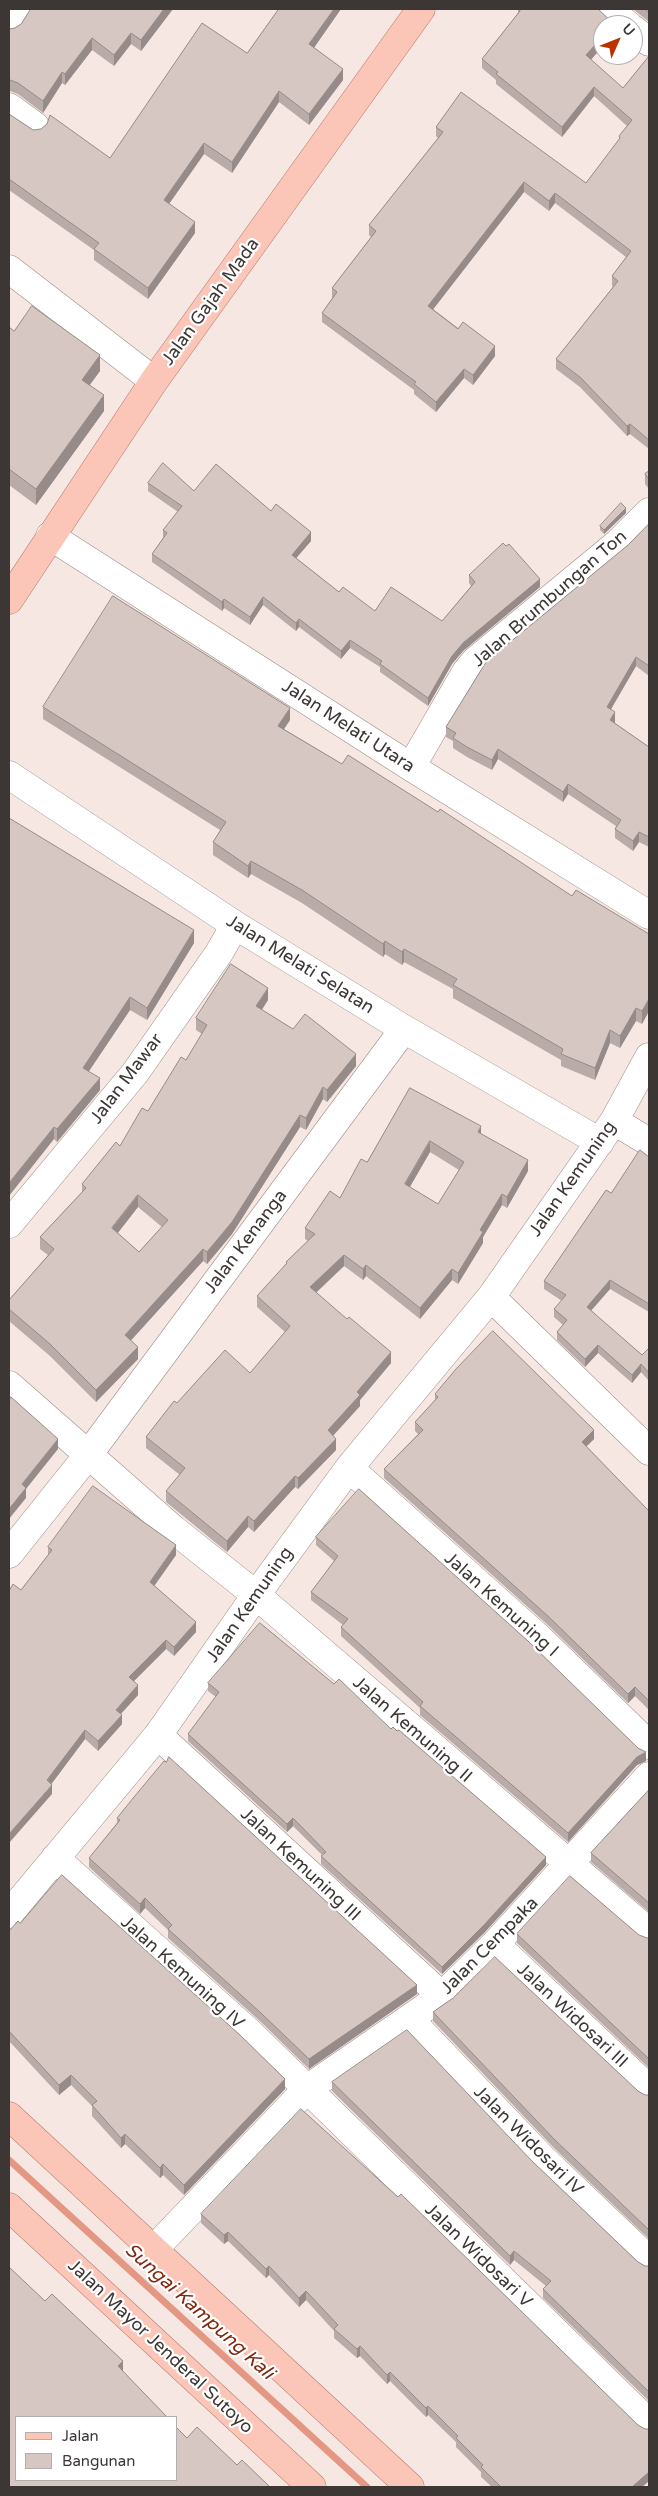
<!DOCTYPE html>
<html>
<head>
<meta charset="utf-8">
<style>
  body { margin:0 }
  #map { position:relative; width:658px; height:2496px; overflow:hidden; background:#f7e7e3; font-family:"Varela Round",sans-serif }
  canvas { display:block }
  .frame { position:absolute; inset:0; border:10px solid #3c3735; pointer-events:none }
  .legend { position:absolute; left:15px; top:2416px; width:162px; height:65px; box-sizing:border-box; background:#fff; border:1px solid #b1afae; margin:0; padding:6px 9px; list-style:none; font-size:15px; color:#3c3735 }
  .legend li { display:flex; align-items:center; gap:10px; height:25px }
  .legend b { width:25px; border:1px solid #b1afae }
  .north { position:absolute; left:593px; top:15px; width:50px; height:50px; box-sizing:border-box; background:#fff; border:1px solid #b1afae; border-radius:50%; rotate:46deg; font-size:14px; font-weight:700; line-height:20px; text-align:center; color:#3c3735 }
  .north::after { content:''; display:block; margin:auto; width:18px; height:22px; background:#bb3201; clip-path:polygon(50% 0,100% 100%,50% 72%,0 100%) }
</style>
</head>
<body>
<div id="map">
<canvas width="658" height="2496"></canvas>
<div class="frame"></div>
<ul class="legend">
<li><b style="height:6px;background:#fbc5b7"></b>Jalan</li>
<li><b style="height:14px;background:#d6c7c3"></b>Bangunan</li>
</ul>
<div class="north">U</div>
</div>
<script>
const ctx = document.querySelector('canvas').getContext('2d');
ctx.lineJoin = 'round';
function strokePath(path, color, width, dash) { ctx.strokeStyle = color; ctx.lineWidth = width; ctx.lineCap = dash ? 'butt' : 'round'; ctx.setLineDash(dash || []); ctx.stroke(path); }
function fillPath(path, color) { ctx.fillStyle = color; ctx.fill(path, 'evenodd'); }
function drawText(font, color, halo, rows, align = 'center') {
  ctx.font = font + ' "Varela Round",sans-serif'; ctx.lineWidth = 4.5; ctx.setLineDash([]); ctx.textBaseline = 'middle'; ctx.strokeStyle = halo; ctx.fillStyle = color; for (const [text, x, y, turn = 0] of rows) {
    ctx.save(); ctx.translate(x, y); ctx.rotate((+turn || 0) * Math.PI / 180); ctx.textAlign = isNaN(turn) ? turn : align; if (halo) ctx.strokeText(text, 0, 0); ctx.fillText(text, 0, 0); ctx.restore();
  }
}
const stream = new Path2D(`
  M9,2160L367,2487`);
const minor = new Path2D(`
  M608,9L628,25
  M9,25L21,9
  M633,29L649,42
  M9,107L35,126
  M9,269L154,381
  M50,536L411,767L649,915
  M411,767L466,672L475,661L618,543L649,512
  M9,775L235,925L404,1029L600,1142
  M614,1121L649,1142
  M9,1224L135,1073L219,953L235,925
  M491,1297L649,1451
  M9,1385L173,1529L256,1595L649,1932
  M349,1468L539,1638L649,1745
  M9,1554L88,1455L404,1029
  M158,1735L442,1996
  M55,1858L251,2034L649,2423
  M9,1914L158,1735L256,1595L349,1468L491,1297L614,1121L649,1057
  M495,1944L649,2089
  M410,2020L543,2159L649,2260
  M154,2249L307,2089L442,1996L495,1944L649,1776`);
const major = new Path2D(`
  M9,600L154,381L421,9
  M9,2116L410,2487
  M9,2207L312,2487`);
const wall = new Path2D(`
  M31,9H173L141,51L131,44L114,66L92,50L65,85L62,83L43,113L18,94L10,91L9,92V29L15,28L21,24Z
  M279,9H341L314,47L343,80L309,125L279,102L232,173L204,154L169,204L195,233L148,299L94,260V250L9,190V114L33,130L110,158L247,53Z
  M518,9L614,25H603V46L591,60L623,88L649,56V449L630,434L627,436L580,387L556,369V359L613,287L612,286V276L626,257L555,203L549,211L524,192L433,309L495,356L473,385L464,378L436,412L414,394V390L322,322V313L332,298V288L371,237L369,235V225L438,138L436,136V127L586,183L619,140V136L627,126L594,96L562,137L496,84V80L482,68V59L518,13Z
  M633,9H649V22Z
  M9,327L14,331L100,371L90,385L104,411L36,505L9,485Z
  M649,471V489L645,484V474Z
  M148,483L194,491L271,511L311,541L296,558L339,592L375,611L442,621L471,586L469,583V575L540,587L463,651L452,664L428,706L380,672V667L350,648L341,659L299,627L296,631L263,605L250,625L224,608L222,611L152,562V554L163,538V530L178,512L148,491Z
  M626,513L604,534L600,530V526Z
  M649,524V676L636,666L611,709L615,722V723L649,747V847L639,842L633,851L615,838V829L616,826L568,794L563,802L498,759L492,770L467,757L453,748V741L446,737V727Z
  M43,707L290,720L284,729L342,764L572,896L649,934V1011L642,1024L636,1021L620,1048L610,1043L595,1080L561,1066V1060L453,998V989L404,962L402,965L385,954L383,957L302,903L251,874L248,878L213,855V842L220,830L43,719Z
  M9,818L194,943L147,1020L130,1010L89,1071L100,1090L57,1142L54,1139Z
  M268,1000L262,1010L293,1029L356,1066L327,1102L323,1099L306,1130L300,1127L232,1234L207,1264L203,1261L131,1340L138,1359L96,1402L50,1356L9,1321V1300L48,1255L40,1249V1237L82,1192V1184L120,1146L148,1111L186,1060L202,1034L196,1030V1018ZM138,1207L162,1227L139,1252L118,1233Z
  M410,1088L481,1134L528,1171L507,1208L502,1205L483,1237V1243L458,1284L452,1280L420,1319L366,1276L363,1280L344,1266L316,1293L391,1363L360,1400V1406L333,1436L336,1450L298,1489L295,1487L254,1532L248,1527L227,1552L166,1502V1491L180,1475L146,1448V1437L177,1403L250,1373L285,1332L257,1307V1296L286,1265V1262L308,1241L305,1239V1228L340,1198L367,1162ZM430,1152L459,1170L438,1204L410,1187Z
  M649,1157V1312L610,1289L591,1311L642,1355L649,1348V1381L641,1372L632,1383L598,1353L585,1367L557,1340V1332L563,1325L554,1317V1309L562,1301L544,1289V1281L611,1193Z
  M435,1394L594,1439L586,1446L649,1511V1710L635,1696L628,1703L549,1626L384,1478V1469L418,1434L415,1431V1422L435,1400Z
  M316,1537L646,1761L637,1765L568,1842L420,1715V1708L341,1636V1627L343,1625L311,1600V1592L334,1561L316,1545Z
  M48,1547L176,1555L154,1586L196,1632L174,1656L166,1649L134,1681L138,1695L121,1714L122,1724L98,1751L85,1739L51,1784L52,1794L21,1590L48,1555Z
  M208,1683L334,1684L391,1729L546,1865L484,1933L442,1974L321,1864V1856L322,1855L293,1826L287,1832L188,1741V1734L216,1697L208,1691Z
  M649,1790V1912L591,1862V1853Z
  M117,1818L417,1994L309,2069L262,2023L168,1938V1930L145,1908L140,1914L89,1867V1858L117,1823Z
  M9,1931L285,2089L184,2195L163,2175L160,2178L125,2144L121,2148L92,2116V2106L71,2085L59,2095L9,2041Z
  M517,1934L639,1935L647,1938H649V2068L517,1943Z
  M433,2012L638,2091L645,2095H649V2239L554,2148L433,2021Z
  M332,2082L532,2161L638,2262L645,2266H649V2401L543,2298V2289L546,2286L514,2260L510,2265L332,2091Z
  M201,2214L645,2429H649V2481L642,2487H492L481,2477V2472L456,2447V2442L428,2415L426,2417L390,2381L387,2384L360,2356L357,2358L334,2338V2331L306,2300L299,2307L269,2275L266,2278L228,2241L224,2244L201,2223Z`);
const shadedWall = new Path2D(`
  M164,9H173L141,51V40Z
  M334,9H341L309,55V44Z
  M131,33V44L114,66V55Z
  M603,36V46L586,65V55Z
  M92,38V50L65,85V74Z
  M343,69V80L309,125V114Z
  M62,72V83L43,113V101Z
  M594,87V96L562,137V127Z
  M279,91V102L232,173V162Z
  M204,143V154L164,211V200Z
  M524,182V192L428,316V306Z
  M555,193V203L549,211V201Z
  M195,222V233L148,299V288Z
  M495,346V356L473,385V375Z
  M100,355V371L82,395V380Z
  M464,369V378L436,412V402Z
  M104,395V411L36,505V489Z
  M630,424V434L627,436V426Z
  M626,508V513L604,534V530Z
  M311,532V541L292,563V555Z
  M540,579V587L463,651L452,664L428,706V698L452,656L463,643Z
  M263,597V605L250,625V617Z
  M224,599V608L222,611V602Z
  M299,619V627L296,631V623Z
  M350,640V648L341,659V651Z
  M636,657V666L607,716V707Z
  M290,708V720L278,738V726Z
  M615,712V722L610,730V720Z
  M498,749V759L492,770V760Z
  M568,784V794L563,802V792Z
  M639,832V842L633,851V841Z
  M251,861V874L248,878V866Z
  M194,930V943L147,1020V1008Z
  M385,941V954L383,957V944Z
  M404,949V962L402,965V952Z
  M268,988V1000L256,1018V1006Z
  M130,997V1010L83,1080V1068Z
  M649,999V1011L642,1024V1011Z
  M636,1008V1021L620,1048V1036Z
  M610,1030V1043L595,1080V1068Z
  M356,1054V1066L327,1102V1090Z
  M100,1078V1090L57,1142V1129Z
  M323,1087V1099L306,1130V1118Z
  M300,1115V1127L232,1234L207,1264V1252Z
  M481,1126V1137L478,1132Z
  M54,1127V1139L9,1196V1183Z
  M430,1141V1152L405,1195V1184Z
  M528,1160V1171L507,1208V1197Z
  M502,1194V1205L483,1237V1243L458,1284V1273L480,1230Z
  M138,1195V1207L112,1240V1228Z
  M203,1249V1261L125,1347V1335Z
  M344,1255V1266L310,1298V1287Z
  M366,1265V1276L363,1280V1269Z
  M452,1269V1280L420,1319V1308Z
  M610,1280V1289L587,1315V1307Z
  M598,1345V1353L585,1367V1359Z
  M138,1347V1359L96,1402V1390Z
  M391,1352V1363L360,1400V1406L328,1441V1430L357,1392Z
  M641,1364V1372L632,1383V1375Z
  M594,1430V1439L582,1451V1442Z
  M58,1439V1449L26,1489V1498L9,1519V1509L22,1484Z
  M336,1439V1450L298,1489V1478Z
  M295,1476V1487L254,1532V1521Z
  M248,1516V1527L227,1552V1541Z
  M176,1545V1555L150,1592V1582Z
  M196,1622V1632L174,1656V1647Z
  M166,1640V1649L129,1686V1677Z
  M138,1685V1695L116,1719V1710Z
  M635,1687V1696L628,1703V1694Z
  M122,1715V1724L98,1751V1741Z
  M85,1730V1739L47,1790V1780Z
  M646,1752V1761L637,1765L568,1842V1833L637,1757Z
  M52,1785V1794L9,1843V1834Z
  M293,1818V1826L287,1832V1824Z
  M546,1857V1865L484,1933L442,1974V1967Z
  M145,1898V1908L140,1914V1904Z
  M417,1985V1994L309,2069V2059Z
  M71,2075V2085L59,2095V2085Z
  M285,2079V2089L184,2195V2185Z
  M125,2134V2144L121,2148V2138Z
  M163,2164V2175L160,2178V2168Z
  M228,2232V2241L224,2244V2235Z
  M514,2251V2260L510,2265V2256Z
  M269,2266V2275L266,2278V2269Z
  M306,2291V2300L299,2307V2298Z
  M360,2346V2356L357,2358V2349Z
  M123,2361V2371L118,2377V2366Z
  M390,2372V2381L387,2384V2375Z
  M428,2406V2415L426,2417V2408Z
  M649,2472V2481L642,2487H632Z`);
const building = new Path2D(`
  M31,9H164L141,40L131,33L114,55L92,38L65,74L62,72L43,101L18,83L10,80L9,81V29L15,28L21,24Z
  M279,9H334L309,44L343,69L309,114L279,91L232,162L204,143L164,200L195,222L148,288L94,249L99,243L9,179V114L33,130L41,129L47,124L50,115L110,158L202,23L247,53Z
  M518,9H598L614,24L613,25H603V36L586,55L623,88L649,56V440L630,424L627,426L580,377L556,359L618,281L612,276L631,251L555,193L549,201L524,182L428,306L458,329L463,322L495,346L473,375L464,369L436,402L414,384L416,382L322,313L337,292L332,288L376,231L369,225L443,132L436,127L461,92L586,183L620,138L619,136L632,120L594,87L562,127L496,74L498,72L482,59L520,11Z
  M645,9H649V12Z
  M32,306L100,355L82,380L104,395L36,489L9,469V327L14,331Z
  M163,463L194,491L216,464L271,511L276,504L311,532L292,555L339,592L343,587L375,611L391,587L442,621L475,582L469,575L503,543L506,546L509,544L540,579L463,643L452,656L428,698L380,664L382,661L350,640L341,651L299,619L296,623L263,597L250,617L224,599L222,602L152,554L167,533L163,530L182,506L148,483Z
  M649,471V479L645,474Z
  M621,503L626,508L604,530L600,526Z
  M649,524V666L636,657L607,707L615,712L610,720L649,747V837L639,832L633,841L615,829L621,820L568,784L563,792L498,749L492,760L467,747L453,738L456,733L446,727L486,662L628,545Z
  M113,596L290,708L278,726L342,764L348,755L438,812L440,809L572,896L576,890L649,934V999L642,1011L636,1008L620,1036L610,1030L595,1068L561,1054L563,1049L453,985L457,979L404,949L402,952L385,941L383,944L302,890L251,861L248,866L213,842L226,822L43,707Z
  M9,818L194,930L147,1008L130,997L83,1068L100,1078L57,1129L54,1127L9,1183Z
  M231,964L268,988L256,1006L293,1029L305,1014L356,1054L327,1090L323,1087L306,1118L300,1115L232,1222L207,1252L203,1249L125,1335L138,1347L96,1390L50,1344L9,1309V1300L54,1249L40,1237L86,1188L82,1184L116,1142L120,1146L142,1108L148,1111L181,1057L186,1060L207,1025L196,1018ZM138,1195L168,1220L139,1252L112,1228Z
  M410,1088L481,1126L478,1132L528,1160L507,1197L502,1194L480,1230L483,1232L458,1273L452,1269L420,1308L366,1265L363,1269L344,1255L310,1287L347,1319L349,1317L391,1352L357,1392L360,1395L328,1430L336,1439L298,1478L295,1476L254,1521L248,1516L227,1541L166,1491L185,1468L146,1437L174,1401L177,1403L225,1350L250,1373L290,1326L257,1296L287,1263L286,1262L315,1234L305,1228L330,1191L340,1198L361,1159L367,1162ZM430,1141L464,1162L438,1204L405,1184Z
  M640,1150L649,1157V1304L610,1280L587,1307L642,1355L649,1348V1373L641,1364L632,1375L598,1345L585,1359L557,1332L567,1320L554,1309L566,1295L544,1281L606,1190L611,1193Z
  M493,1331L594,1430L582,1442L649,1511V1701L635,1687L628,1694L549,1617L384,1469L423,1430L415,1422L438,1397L435,1394L456,1369Z
  M11,1397L58,1439L22,1484L26,1488L9,1509V1401Z
  M93,1486L176,1545L150,1582L196,1622L174,1647L166,1640L129,1677L138,1685L116,1710L122,1715L98,1741L85,1730L47,1780L52,1785L9,1834V1591L13,1584L21,1590L52,1550L48,1547Z
  M359,1489L528,1641L638,1748L646,1752L637,1757L568,1833L420,1706L423,1702L341,1627L348,1619L311,1592L338,1556L316,1537Z
  M260,1623L334,1684L339,1679L391,1729L393,1727L397,1731L399,1730L546,1857L484,1925L442,1967L321,1856L326,1852L293,1818L287,1824L188,1734L219,1692L208,1683Z
  M169,1757L417,1985L309,2059L262,2014L168,1929L172,1925L145,1898L140,1904L89,1858L120,1820L117,1818L134,1797L164,1761L166,1762Z
  M649,1790V1903L591,1853Z
  M62,1875L240,2035L285,2079L184,2185L163,2164L160,2168L125,2134L121,2138L92,2105L97,2101L71,2075L59,2085L9,2031V1931L18,1921L20,1923Z
  M570,1876L639,1935L647,1938H649V2059L517,1934Z
  M495,1957L638,2091L645,2095H649V2230L554,2139L433,2012L453,1998Z
  M407,2030L532,2161L638,2262L645,2266H649V2392L543,2289L551,2281L514,2251L510,2256L332,2082Z
  M301,2109L398,2197L401,2194L638,2425L645,2429H649V2472L632,2487H501L481,2467L483,2465L456,2438L458,2436L428,2406L426,2408L390,2372L387,2375L360,2346L357,2349L334,2329L338,2325L306,2291L299,2298L269,2266L266,2269L228,2232L224,2235L201,2214Z
  M9,2267L45,2301L52,2294L123,2361L118,2366L167,2417H16V2480H176V2427L187,2438L197,2427L237,2465L242,2460L269,2486L267,2487H9Z`);
const streetNames = [
  ["Jalan Gajah Mada",211,302,-54],
  ["Jalan Brumbungan Ton",550,599,-41],
  ["Jalan Melati Utara",348,727,33],
  ["Jalan Melati Selatan",300,965,32],
  ["Jalan Mawar",127,1079,-53],
  ["Jalan Kemuning",573,1179,-55],
  ["Jalan Kenanga",246,1242,-53],
  ["Jalan Kemuning",250,1605,-55],
  ["Jalan Kemuning I",501,1605,42],
  ["Jalan Kemuning II",412,1730,41],
  ["Jalan Kemuning III",300,1865,43],
  ["Jalan Cempaka",490,1946,-45],
  ["Jalan Kemuning IV",182,1973,42],
  ["Jalan Widosari III",572,2016,43],
  ["Jalan Widosari IV",528,2141,45],
  ["Jalan Widosari V",478,2256,44],
  ["Jalan Mayor Jenderal Sutoyo",160,2347,43]
];
const waterNames = [
  ["Sungai Kampung Kali",199,2312,42]
];
strokePath(stream, '#e49883', 7);
strokePath(minor, '#9a8c88', 29);
strokePath(major, '#b67b6a', 29);
strokePath(minor, '#fff', 28);
strokePath(major, '#fbc5b7', 28);
fillPath(wall, '#b8aba8');
fillPath(shadedWall, '#968b88');
fillPath(building, '#d6c7c3');
strokePath(building, '#968b88', 1);
drawText('18px', '#3c3735', '#fff', streetNames);
drawText('italic 19px', '#80280e', '#fff', waterNames);
</script>
</body>
</html>
